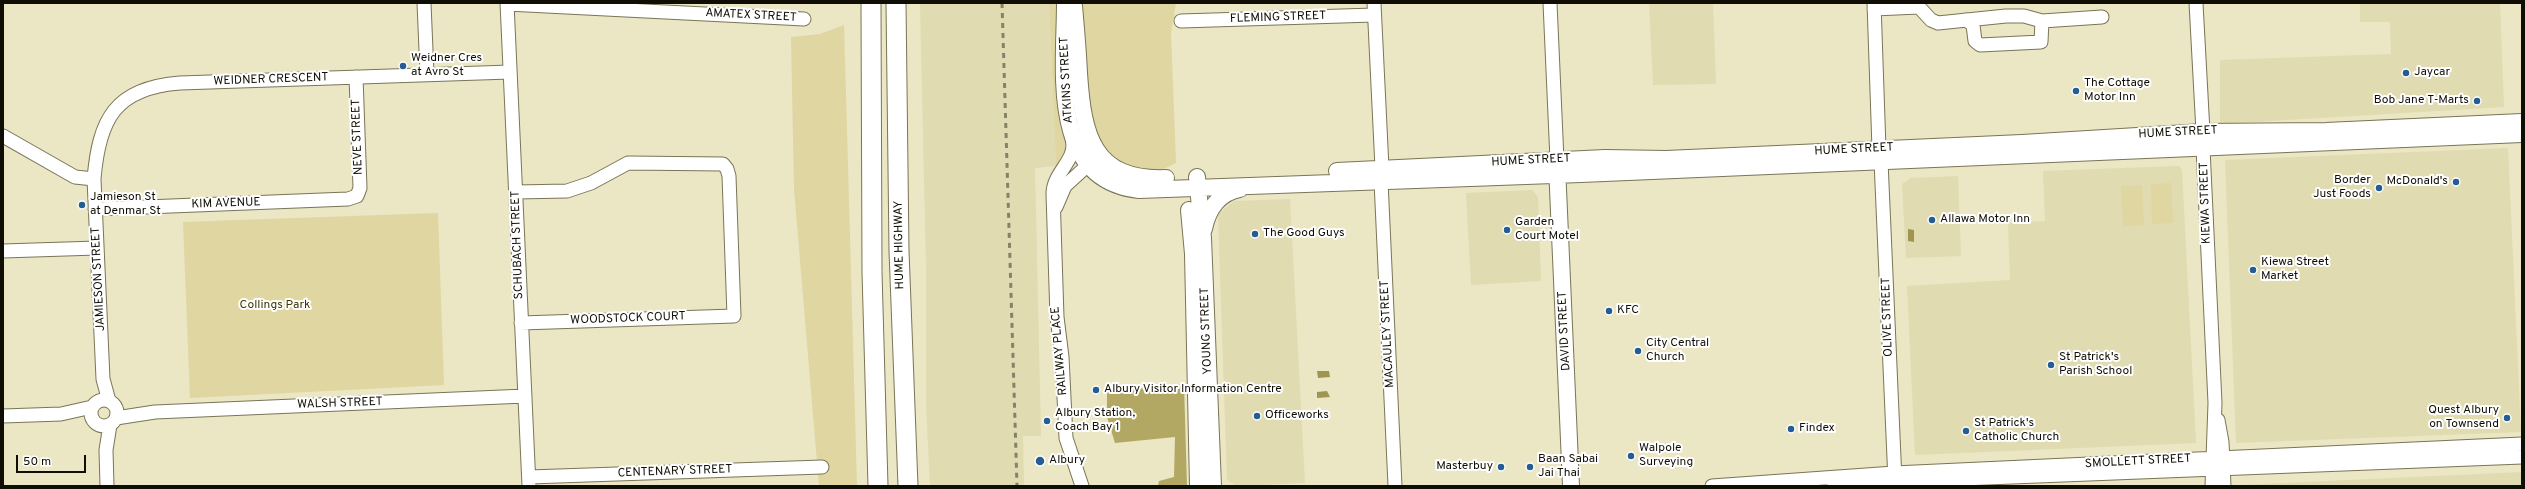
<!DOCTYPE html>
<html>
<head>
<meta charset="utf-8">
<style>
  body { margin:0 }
  #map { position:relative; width:2525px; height:489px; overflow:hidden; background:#ebe6c4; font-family:Overpass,sans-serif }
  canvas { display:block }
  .frame { position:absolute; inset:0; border:4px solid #100e04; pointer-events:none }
  .scale { position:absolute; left:16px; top:455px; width:70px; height:18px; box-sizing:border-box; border:2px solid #100e04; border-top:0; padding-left:5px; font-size:12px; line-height:14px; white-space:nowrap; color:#100e04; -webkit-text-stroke:3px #fff; paint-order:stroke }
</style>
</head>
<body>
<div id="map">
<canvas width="2525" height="489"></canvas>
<div class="frame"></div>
<div class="scale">50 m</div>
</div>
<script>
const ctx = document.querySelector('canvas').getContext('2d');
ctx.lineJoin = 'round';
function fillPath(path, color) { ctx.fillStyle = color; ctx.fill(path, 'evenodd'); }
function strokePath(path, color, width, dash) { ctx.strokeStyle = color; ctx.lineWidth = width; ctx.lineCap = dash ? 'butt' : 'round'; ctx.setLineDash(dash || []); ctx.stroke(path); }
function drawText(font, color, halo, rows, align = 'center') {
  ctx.font = font + ' Overpass,sans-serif'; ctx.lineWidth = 4; ctx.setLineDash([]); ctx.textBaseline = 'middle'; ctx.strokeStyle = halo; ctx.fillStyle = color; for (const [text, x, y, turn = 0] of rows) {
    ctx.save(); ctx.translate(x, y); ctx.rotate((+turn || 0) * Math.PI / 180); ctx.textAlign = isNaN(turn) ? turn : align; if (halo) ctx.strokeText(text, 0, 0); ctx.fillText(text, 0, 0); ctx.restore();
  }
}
const built = new Path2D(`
  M920,3H1049L1056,166L1035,168L1041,436H1023L1024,486H930L926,404V267Z
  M1649,3H1713L1716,84L1653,85Z
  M2360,3H2500L2504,107L2220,124V60L2391,54L2390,22H2360Z
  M2508,148L2521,432L2236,443L2225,160Z
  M2179,166L2182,170L2196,443L1915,455L1907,286L2010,280L2008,223L2045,221L2043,171Z
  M1958,176L1961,256L1906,258L1902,184L1911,178Z
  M1532,190L1538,197L1541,281L1471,285L1466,193Z
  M1290,199L1305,483L1236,486L1227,480L1218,214L1234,201Z
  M2522,472V486H2219Z`);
const green = new Path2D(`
  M1049,3H1176L1171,33L1176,163L1161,170L1134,169L1124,166L1105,153L1093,132L1056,166Z
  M844,25L857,486H819L794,189L791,37L820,34Z
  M2171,183L2173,223L2152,224L2151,184Z
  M2142,185L2144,225L2123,226L2121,186Z
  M438,213L444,385L190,398L183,222Z`);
const forest = new Path2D(`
  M1184,384L1187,486H1158L1159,481L1174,477L1175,437L1115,443L1107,417V392Z`);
const water = new Path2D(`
  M1908,229L1914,230V242L1908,241Z
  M1317,371H1329L1330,377L1318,378Z
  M1327,391L1330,397L1317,398V392Z`);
const minor = new Path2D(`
  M424,3L427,74
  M507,3L529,486
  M1374,3L1382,168
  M1550,3L1557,160
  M1874,3L1879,149
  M2196,3L2203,132
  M507,4L804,19
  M1874,9L1919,7L1931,20L1938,23L2006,16H2024L2042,21L2102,17
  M1966,20L1973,25L1975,41L1980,45L2041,42L2042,21
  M1181,21L1374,15
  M3,136L75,177L94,179
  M1072,138C1078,161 1053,171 1053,194L1057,317L1062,357L1066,438L1082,486
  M2203,148L2215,403L2212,486
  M1881,161L1895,481
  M1381,181L1395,486
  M516,192L567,191L591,183L628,163L723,164L727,169L729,176L734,316L521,323
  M1056,207L1065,186L1088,165
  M95,209L348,199L357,196L360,188L356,77
  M3,251L97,248
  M91 413a13 13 0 1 1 26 0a13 13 0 1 1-26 0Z
  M109,401L103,379L94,179C99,119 115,88 180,83L510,72
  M3,416L61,414L92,407
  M116,418L155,412L525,396
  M2218,420L2222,442L2224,486
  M529,477L822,467
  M1834,484L2522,457
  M107,486L106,450L110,425
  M1712,486L1894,473L2522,444`);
const major = new Path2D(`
  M1065,3C1065,69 1048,180 1139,190L1581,174L2522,134
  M1074,6C1076,28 1078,51 1079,73C1083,134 1092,181 1166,178
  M1557,166L1571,486
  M1337,171L1605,158L1666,159L2022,143L2203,132L2326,131L2522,122
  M1197,177L1203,238L1213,486
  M1189,210L1193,254L1198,486
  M1204,229C1208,209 1219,193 1240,189`);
const highway = new Path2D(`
  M871,3L872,272L878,486
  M896,3L899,251L908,486`);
const rail = new Path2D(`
  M1002,3L1017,486`);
const markers = [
  [403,66,4,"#235d94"],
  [2406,73,4,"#235d94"],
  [2076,91,4,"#235d94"],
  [2477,101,4,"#235d94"],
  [2456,182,4,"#235d94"],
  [2379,188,4,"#235d94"],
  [82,205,4,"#235d94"],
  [1932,220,4,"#235d94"],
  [1507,230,4,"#235d94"],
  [1255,234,4,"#235d94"],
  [2253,270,4,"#235d94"],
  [1609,311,4,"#235d94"],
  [1638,351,4,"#235d94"],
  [2051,365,4,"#235d94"],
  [1096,390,4,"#235d94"],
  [1257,416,4,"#235d94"],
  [2507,418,4,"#235d94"],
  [1047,421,4,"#235d94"],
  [1791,429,4,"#235d94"],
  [1966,431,4,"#235d94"],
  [1631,456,4,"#235d94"],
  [1040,461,5,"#235d94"],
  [1501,467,4,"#235d94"],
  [1530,467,4,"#235d94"]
];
const streetNames = [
  ["AMATEX STREET",751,16,3],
  ["FLEMING STREET",1278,18,-2],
  ["WEIDNER CRESCENT",271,80,-2],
  ["ATKINS STREET",1067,80,-93],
  ["HUME STREET",2178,133,-3],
  ["NEVE STREET",358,137,-92],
  ["HUME STREET",1854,150,-3],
  ["HUME STREET",1531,161,-3],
  ["KIEWA STREET",2206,203,-92],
  ["KIM AVENUE",226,204,-2],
  ["SCHUBACH STREET",518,245,-92],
  ["HUME HIGHWAY",900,245,-91],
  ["JAMIESON STREET",99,279,-93],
  ["OLIVE STREET",1888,317,-92],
  ["WOODSTOCK COURT",628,319,-2],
  ["YOUNG STREET",1207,331,-92],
  ["DAVID STREET",1565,331,-93],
  ["MACAULEY STREET",1388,334,-93],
  ["RAILWAY PLACE",1060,351,-95],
  ["WALSH STREET",340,404,-2],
  ["SMOLLETT STREET",2138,462,-3],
  ["CENTENARY STREET",675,472,-2]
];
const poiNames = [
  ["Weidner Cres",411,59],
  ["at Avro St",411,73],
  ["Jaycar",2414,73],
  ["The Cottage",2084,84],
  ["Motor Inn",2084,98],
  ["Bob Jane T-Marts",2469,101,"right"],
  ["Border",2371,181,"right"],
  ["Just Foods",2371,195,"right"],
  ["McDonald's",2448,182,"right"],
  ["Jamieson St",90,198],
  ["at Denmar St",90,212],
  ["Allawa Motor Inn",1940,220],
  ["Garden",1515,223],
  ["Court Motel",1515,237],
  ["The Good Guys",1263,234],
  ["Kiewa Street",2261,263],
  ["Market",2261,277],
  ["KFC",1617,311],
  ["City Central",1646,344],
  ["Church",1646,358],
  ["St Patrick's",2059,358],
  ["Parish School",2059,372],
  ["Albury Visitor Information Centre",1104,390],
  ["Quest Albury",2499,411,"right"],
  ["on Townsend",2499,425,"right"],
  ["Albury Station,",1055,414],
  ["Coach Bay 1",1055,428],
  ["Officeworks",1265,416],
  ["St Patrick's",1974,424],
  ["Catholic Church",1974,438],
  ["Findex",1799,429],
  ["Walpole",1639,449],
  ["Surveying",1639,463],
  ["Baan Sabai",1538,460],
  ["Jai Thai",1538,474],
  ["Albury",1049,461],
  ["Masterbuy",1493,467,"right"]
];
const parkNames = [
  ["Collings Park",275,306]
];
fillPath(built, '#e1dbb1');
fillPath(green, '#dfd6a1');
fillPath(forest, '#b2a864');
fillPath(water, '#9f9551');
strokePath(minor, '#797556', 15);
strokePath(major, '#797556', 18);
strokePath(highway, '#797556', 21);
strokePath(minor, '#fff', 13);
strokePath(major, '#fff', 16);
strokePath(highway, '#fff', 19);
strokePath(rail, '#85826b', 3, [5, 5]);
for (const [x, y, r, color] of markers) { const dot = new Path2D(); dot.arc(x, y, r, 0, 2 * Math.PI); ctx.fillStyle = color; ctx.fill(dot); strokePath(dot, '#fff', 1.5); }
drawText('12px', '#100e04', '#fff', streetNames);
drawText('12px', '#100e04', '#fff', poiNames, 'left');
drawText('12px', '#3e3600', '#fff', parkNames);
</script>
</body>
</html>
